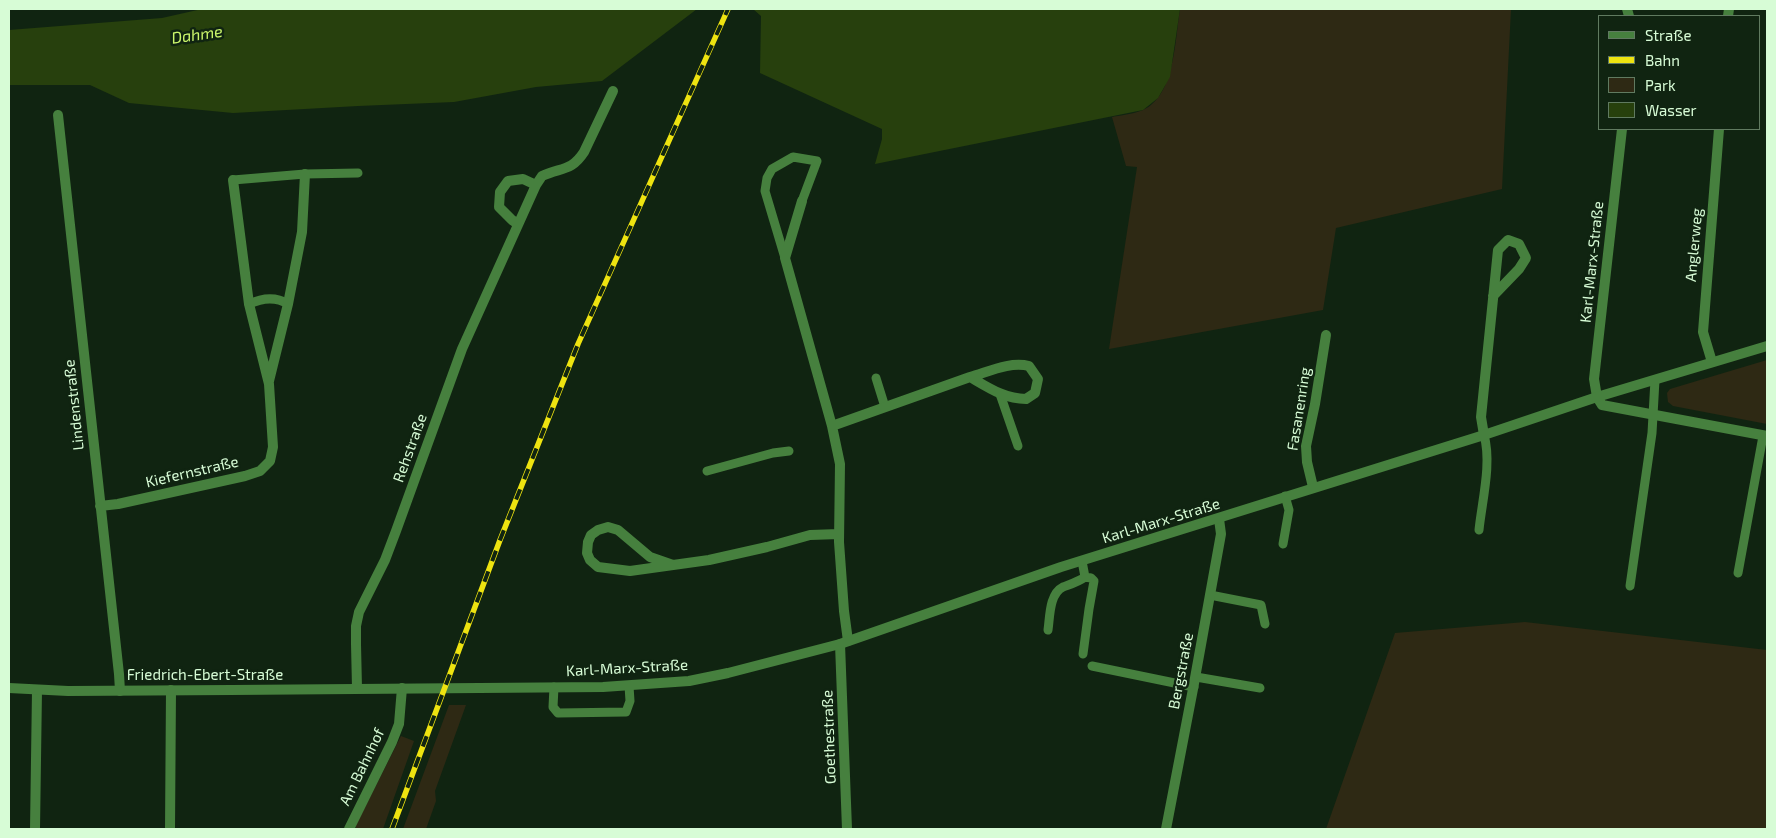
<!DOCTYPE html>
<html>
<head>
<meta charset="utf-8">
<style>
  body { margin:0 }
  #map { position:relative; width:1776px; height:838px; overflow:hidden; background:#102411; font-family:"Exo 2",sans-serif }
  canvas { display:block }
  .frame { position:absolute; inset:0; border:10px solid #d7fcd6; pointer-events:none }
  .legend { position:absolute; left:1598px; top:15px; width:162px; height:115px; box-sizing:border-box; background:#102411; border:1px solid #607a60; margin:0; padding:6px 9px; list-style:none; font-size:15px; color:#d7fcd6 }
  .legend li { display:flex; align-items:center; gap:10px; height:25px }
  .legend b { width:25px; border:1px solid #607a60 }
</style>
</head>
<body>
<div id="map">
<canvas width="1776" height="838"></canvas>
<div class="frame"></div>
<ul class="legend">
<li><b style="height:6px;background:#46803e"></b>Straße</li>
<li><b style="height:6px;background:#eee310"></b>Bahn</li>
<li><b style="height:14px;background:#2e2914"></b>Park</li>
<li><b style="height:14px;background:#27400d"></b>Wasser</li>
</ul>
</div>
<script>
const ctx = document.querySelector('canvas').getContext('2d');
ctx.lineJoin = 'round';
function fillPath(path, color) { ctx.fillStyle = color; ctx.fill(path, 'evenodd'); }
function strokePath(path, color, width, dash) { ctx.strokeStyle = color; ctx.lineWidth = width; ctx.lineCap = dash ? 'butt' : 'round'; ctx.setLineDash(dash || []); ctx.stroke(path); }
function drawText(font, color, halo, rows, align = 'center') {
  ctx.font = font + ' "Exo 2",sans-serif'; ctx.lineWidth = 5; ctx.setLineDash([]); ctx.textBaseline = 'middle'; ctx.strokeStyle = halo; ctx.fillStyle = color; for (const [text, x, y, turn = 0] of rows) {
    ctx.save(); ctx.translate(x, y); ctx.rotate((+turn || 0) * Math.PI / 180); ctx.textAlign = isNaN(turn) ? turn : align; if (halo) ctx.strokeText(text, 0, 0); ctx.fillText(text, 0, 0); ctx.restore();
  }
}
const green = new Path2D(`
  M1180,9H1511L1502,189L1336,228L1323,310L1109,349L1137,167L1126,166L1112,117C1122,115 1134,114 1143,110C1175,96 1175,39 1180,9Z
  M1767,360V424L1673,406L1668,402L1667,393L1670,389Z
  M1525,622L1767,650V829H1326L1395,633Z
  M449,705H466L435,791L436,801L426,829H403Z
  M401,736L414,741L383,829H356V825Z`);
const water = new Path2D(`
  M202,9H697L602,81L536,87L454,102L358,106L233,113L129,103L90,85H9V30L162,18Z
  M753,9H1180L1170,77L1158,98L1143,110L875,164L882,139V129L760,73L761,16Z`);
const service = new Path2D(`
  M233,180L305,174L358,173
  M785,258L765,191L767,178L772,169L793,157L817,161L802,201
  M249,304C262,298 275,296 288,304
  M876,378L885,407
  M1000,394L1018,446
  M707,471L773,453L789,451
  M1479,530C1482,501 1492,463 1484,435
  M1283,544L1289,510L1285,496
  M1738,573L1763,436
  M1630,586L1652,433L1655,380
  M1210,595L1261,605L1265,624
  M1048,630C1050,617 1049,594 1063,587C1071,584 1078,582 1085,577L1082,561
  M1083,654L1089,609L1094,581L1091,578L1085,577
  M1092,666L1194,687
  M1196,677L1260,688
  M554,687L553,707L558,713L626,712L630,701L629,686`);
const minor = new Path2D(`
  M1627,9L1629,16
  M1728,16L1729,9
  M58,115L119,674L120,691
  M1622,129L1594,379L1597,397L1602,405L1767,436
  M802,201L785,258L832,426L840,464L839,542L844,611L848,641
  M518,224L512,220L499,207L500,192L508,181L523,179L536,185
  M1712,362L1703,332L1719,129
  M269,381L288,304L302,232L305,174
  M832,426L970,377C989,388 1005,399 1026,399L1035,393L1038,379L1029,366C1010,361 988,372 970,377
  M1484,435L1481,417L1498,250L1508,240L1519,244L1526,258L1519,269L1493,296
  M1313,487L1307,462L1306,446L1315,404L1326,335
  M100,506L118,504L245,476L260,471L270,461L273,447L269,384L249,304L233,180
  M673,565L650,557L618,530L608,527L598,530L591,535L588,542L587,553L590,560L598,567L630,571L709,560L767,547L810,535L839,534
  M840,644L847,829
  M357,688L356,644V626L359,612L385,560L396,531L462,349L536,185L542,176C561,167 571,172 584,152L613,91
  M35,829L37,690
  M170,829L171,690
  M349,829L392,742L399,724L402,688
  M1166,829L1193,689L1221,534L1219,519`);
const tertiary = new Path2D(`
  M9,688L68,691L232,690L603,687L689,681L728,673L840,644L1061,567L1484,435L1597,397L1767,346`);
const rail = new Path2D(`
  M392,829L500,540L578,344L728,9`);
const streetNames = [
  ["Anglerweg",1694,245,-85],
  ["Karl-Marx-Straße",1592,262,-84],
  ["Lindenstraße",74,405,-96],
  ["Fasanenring",1299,409,-81],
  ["Rehstraße",410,448,-70],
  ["Kiefernstraße",192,472,-13],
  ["Karl-Marx-Straße",1161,521,-17],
  ["Karl-Marx-Straße",627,668,-3],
  ["Bergstraße",1181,671,-79],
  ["Friedrich-Ebert-Straße",205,675],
  ["Goethestraße",829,737,-92],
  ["Am Bahnhof",362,767,-64]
];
const waterNames = [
  ["Dahme",197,35,-8]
];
fillPath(green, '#2e2914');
fillPath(water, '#27400d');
strokePath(service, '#46803e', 9);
strokePath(minor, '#46803e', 10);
strokePath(tertiary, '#46803e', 10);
strokePath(rail, '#eee310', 5.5);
strokePath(rail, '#102411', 4, [11]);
drawText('15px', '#d7fcd6', '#102411', streetNames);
drawText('italic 16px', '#caf56b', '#102411', waterNames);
</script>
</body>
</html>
